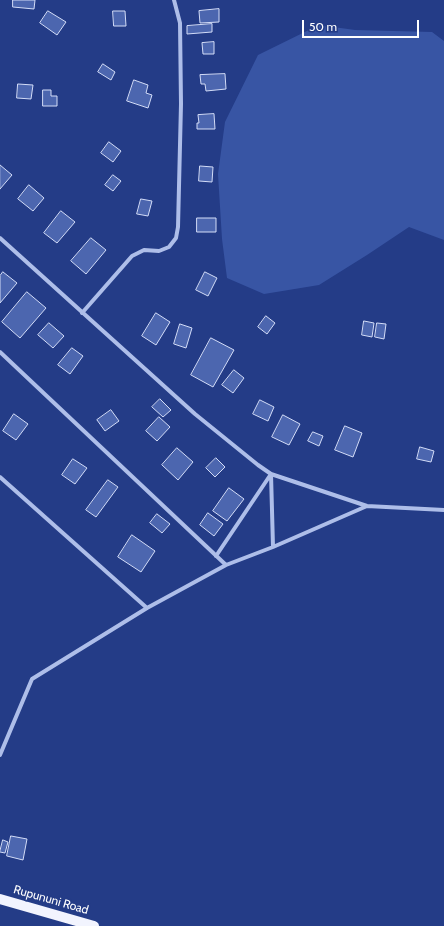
<!DOCTYPE html>
<html>
<head>
<meta charset="utf-8">
<style>
  body { margin:0 }
  #map { position:relative; width:444px; height:926px; overflow:hidden; background:#243c87; font-family:Cabin,sans-serif }
  canvas { display:block }
  .scale { position:absolute; left:302px; top:20px; width:117px; height:18px; box-sizing:border-box; border:2px solid #fff; border-top:0; padding-left:5px; font-size:12px; line-height:14px; white-space:nowrap; color:#fff; -webkit-text-stroke:3px #243c87; paint-order:stroke }
</style>
</head>
<body>
<div id="map">
<canvas width="444" height="926"></canvas>
<div class="scale">50 m</div>
</div>
<script>
const ctx = document.querySelector('canvas').getContext('2d');
ctx.lineJoin = 'round';
function fillPath(path, color) { ctx.fillStyle = color; ctx.fill(path, 'evenodd'); }
function strokePath(path, color, width, dash) { ctx.strokeStyle = color; ctx.lineWidth = width; ctx.lineCap = dash ? 'butt' : 'round'; ctx.setLineDash(dash || []); ctx.stroke(path); }
function drawText(font, color, halo, rows, align = 'center') {
  ctx.font = font + ' Cabin,sans-serif'; ctx.lineWidth = 3.5; ctx.setLineDash([]); ctx.textBaseline = 'middle'; ctx.strokeStyle = halo; ctx.fillStyle = color; for (const [text, x, y, turn = 0] of rows) {
    ctx.save(); ctx.translate(x, y); ctx.rotate((+turn || 0) * Math.PI / 180); ctx.textAlign = isNaN(turn) ? turn : align; if (halo) ctx.strokeText(text, 0, 0); ctx.fillText(text, 0, 0); ctx.restore();
  }
}
const green = new Path2D(`
  M319,25L355,30L432,32L444,41V240L409,227L367,255L319,285L264,294L227,278L222,239L218,174L225,122L258,55Z`);
const building = new Path2D(`
  M13,0H35L34,9L13,7Z
  M219,9V22L200,23L199,11Z
  M48,11L66,22L57,35L40,23Z
  M113,11H125L126,26H114Z
  M212,24V32L187,34V26Z
  M214,42V54H203L202,43Z
  M103,64L115,72L111,80L98,72Z
  M225,74L226,89L206,91L205,84H201L200,75Z
  M134,80L148,85L146,93L152,95L148,108L127,101Z
  M18,84L33,85L31,99L17,98Z
  M43,90H51V96H57V106H43Z
  M214,114L215,129H197V123H199L198,115Z
  M109,142L121,151L113,162L101,153Z
  M0,165L12,175L0,189Z
  M200,166L213,167L212,182L199,181Z
  M113,175L121,181L113,191L105,185Z
  M29,185L44,198L33,211L18,199Z
  M141,199L152,201L148,216L137,214Z
  M61,211L75,222L57,243L44,233Z
  M197,218H216V232H197Z
  M91,238L106,250L86,274L71,261Z
  M3,272L17,283L0,303V276Z
  M205,272L217,278L208,296L196,290Z
  M27,292L46,308L20,338L2,322Z
  M156,313L170,322L156,345L142,336Z
  M266,316L275,323L267,334L258,327Z
  M364,321L374,323L372,337L362,335Z
  M49,323L64,336L53,348L38,335Z
  M377,323L386,324L384,339L375,337Z
  M180,324L192,328L186,348L174,344Z
  M211,338L234,350L213,387L191,375Z
  M72,348L83,356L70,374L58,365Z
  M234,370L244,378L233,393L222,385Z
  M160,399L171,410L163,417L152,407Z
  M260,400L274,407L268,421L253,414Z
  M111,410L119,421L105,431L97,420Z
  M14,414L28,424L16,440L3,431Z
  M283,415L300,424L289,445L272,437Z
  M159,417L170,427L157,441L146,431Z
  M345,426L362,433L353,457L335,450Z
  M313,432L323,436L319,446L308,441Z
  M420,447L434,451L431,462L417,459Z
  M177,448L193,462L178,480L162,465Z
  M216,458L225,467L215,477L206,468Z
  M73,459L87,468L75,484L62,475Z
  M108,480L118,487L96,517L86,510Z
  M229,488L244,499L227,521L213,511Z
  M208,513L223,524L214,536L200,525Z
  M157,514L170,524L162,533L150,523Z
  M132,535L155,551L141,572L118,557Z
  M11,836L27,839L23,860L7,856Z
  M3,840L8,842L5,853L0,852Z`);
const minor = new Path2D(`
  M0,238L195,414L258,465L271,474L367,506L444,510
  M82,313L132,256L144,250L159,251L169,247L176,238L178,227L181,104L180,23L174,0
  M0,352L226,565
  M271,474L273,547
  M0,477L147,608
  M216,556L271,474
  M0,755L32,679L147,608L226,565L273,547L367,506`);
const primary = new Path2D(`
  M0,899L94,926`);
const streetNames = [
  ["Rupununi Road",51,900,16]
];
fillPath(green, '#3855a4');
fillPath(building, '#4c66af');
strokePath(building, '#d3dcf7', 1);
strokePath(minor, '#aebee9', 4);
strokePath(primary, '#f2f4fe', 10);
drawText('12px', '#fff', '#243c87', streetNames);
</script>
</body>
</html>
